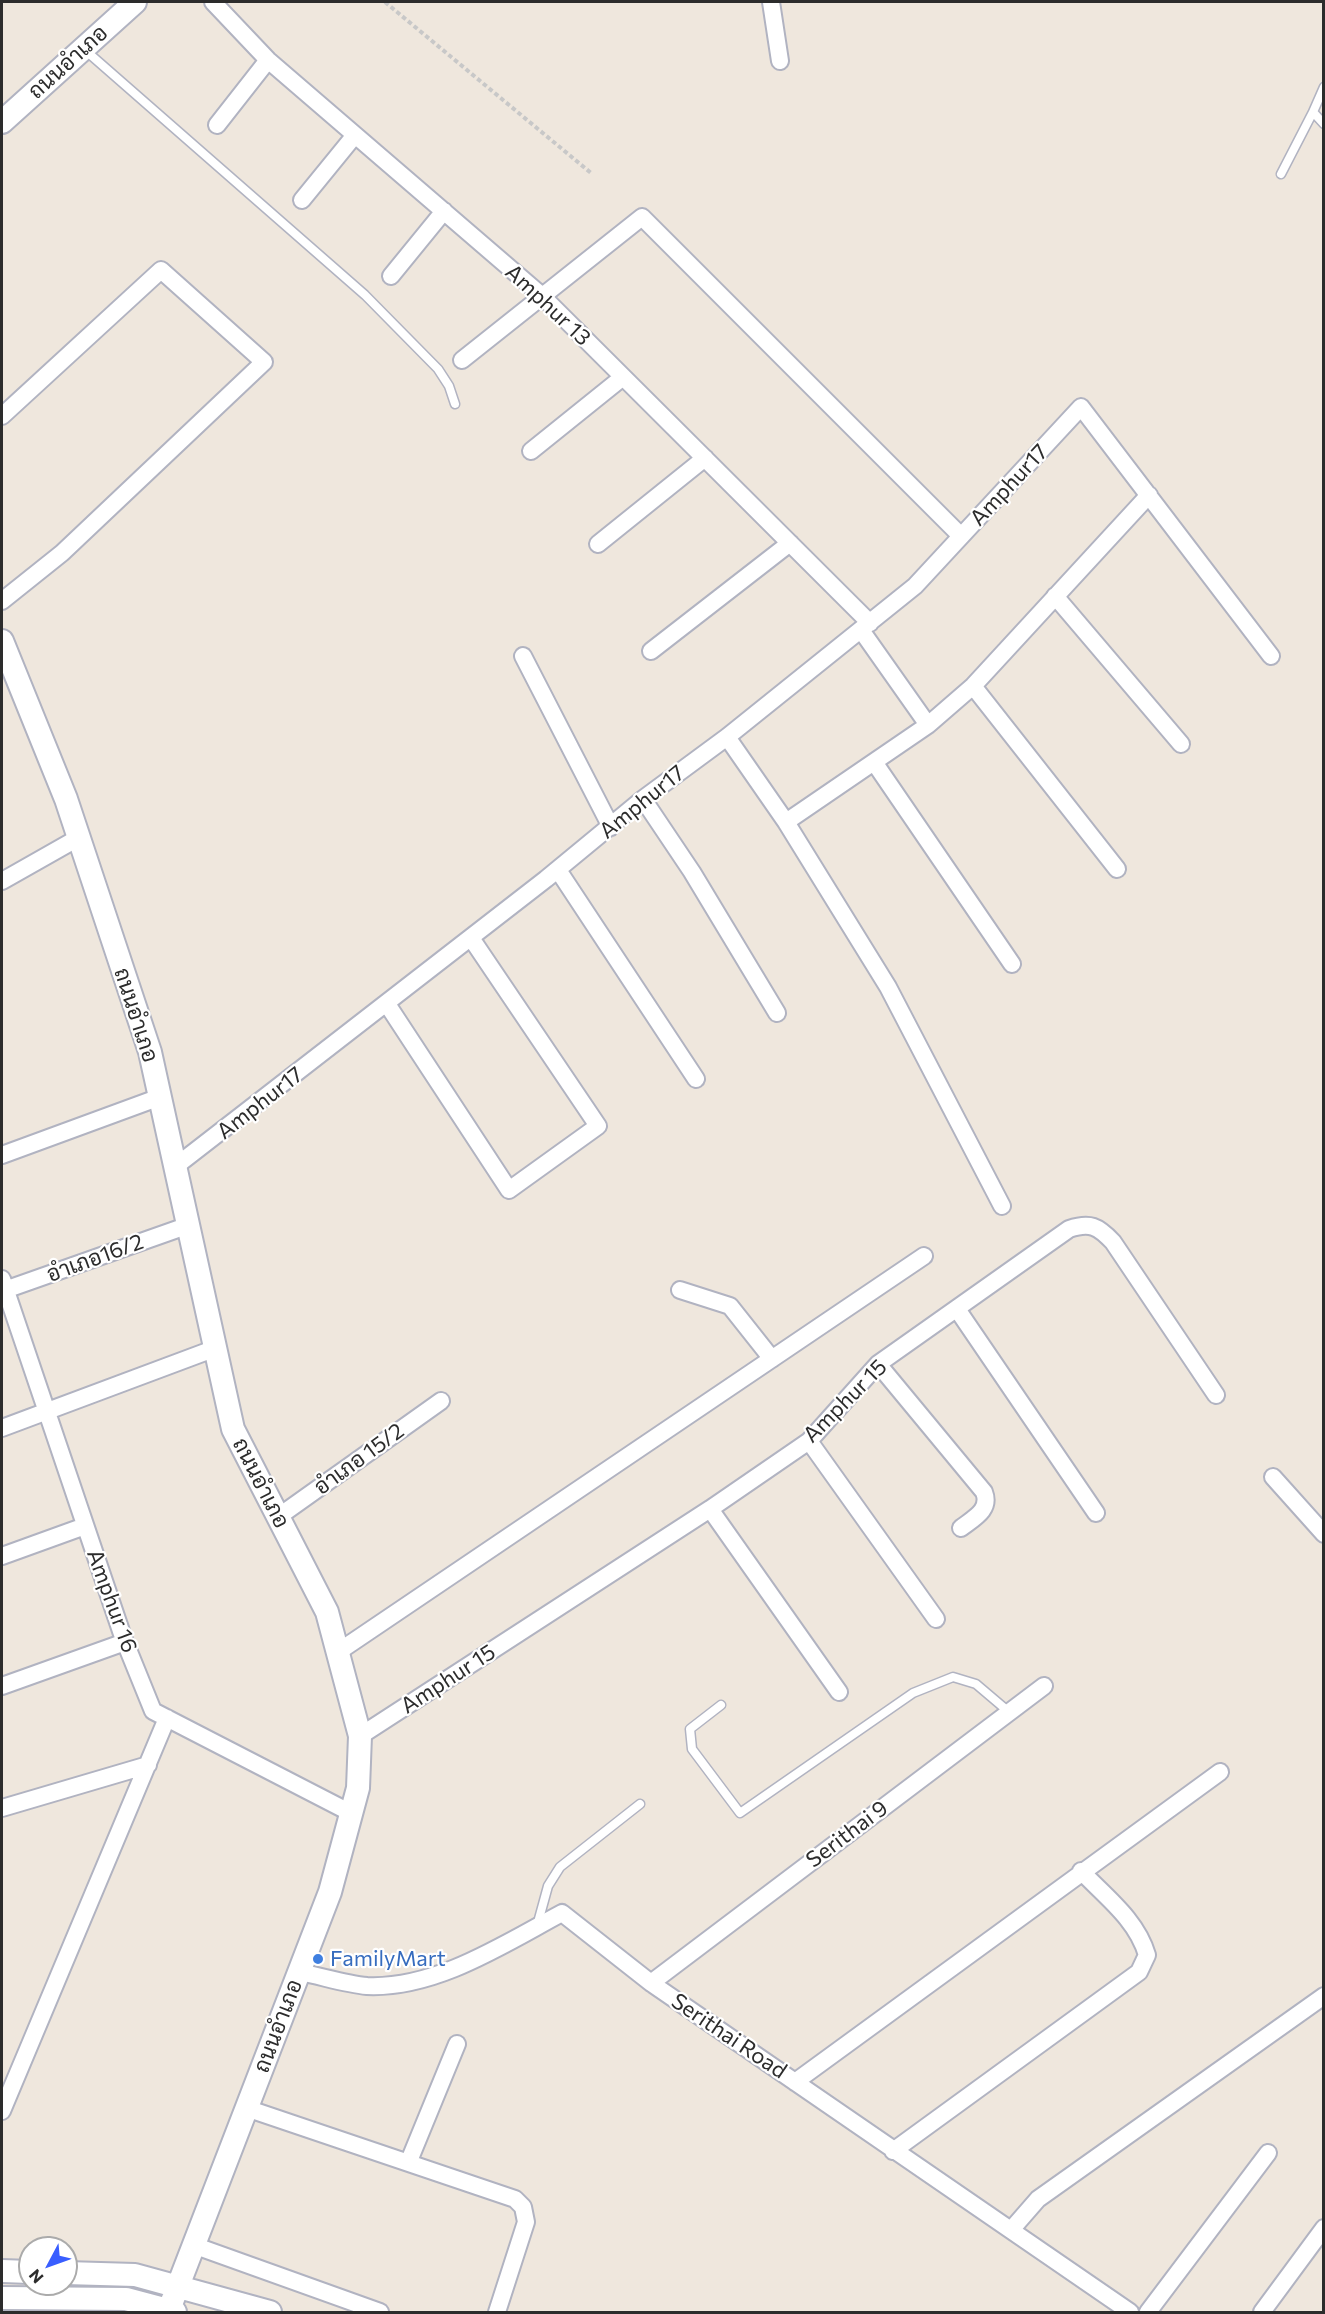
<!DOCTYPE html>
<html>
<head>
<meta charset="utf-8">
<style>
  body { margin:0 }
  #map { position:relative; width:1325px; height:2314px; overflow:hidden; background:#efe7dd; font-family:Commissioner,sans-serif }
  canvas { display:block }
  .frame { position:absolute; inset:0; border:3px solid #2c2c2c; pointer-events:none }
  .north { position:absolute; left:18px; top:2236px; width:60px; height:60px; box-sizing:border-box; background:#fff; border:2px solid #ababab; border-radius:50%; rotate:229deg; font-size:16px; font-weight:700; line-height:24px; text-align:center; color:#2c2c2c }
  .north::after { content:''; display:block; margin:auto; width:21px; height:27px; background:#395eff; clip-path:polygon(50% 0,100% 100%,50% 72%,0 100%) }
</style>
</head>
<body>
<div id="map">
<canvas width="1325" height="2314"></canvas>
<div class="frame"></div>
<div class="north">N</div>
</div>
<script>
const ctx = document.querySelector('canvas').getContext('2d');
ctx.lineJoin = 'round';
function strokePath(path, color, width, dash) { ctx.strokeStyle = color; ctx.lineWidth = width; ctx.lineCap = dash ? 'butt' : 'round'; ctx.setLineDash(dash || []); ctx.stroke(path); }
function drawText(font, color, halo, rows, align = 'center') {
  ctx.font = font + ' Commissioner,Sarabun,sans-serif'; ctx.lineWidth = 4.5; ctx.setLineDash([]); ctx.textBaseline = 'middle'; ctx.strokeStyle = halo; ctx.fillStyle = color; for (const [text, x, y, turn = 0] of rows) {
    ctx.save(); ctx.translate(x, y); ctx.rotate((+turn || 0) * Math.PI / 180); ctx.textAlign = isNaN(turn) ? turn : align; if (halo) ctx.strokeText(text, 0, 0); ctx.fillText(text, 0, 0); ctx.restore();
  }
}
const path = new Path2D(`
  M385,2L591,173`);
const lane = new Path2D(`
  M85,50L365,295L438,369L449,386L455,404
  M1324,87L1313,112L1324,124
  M1281,174L1313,112
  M721,1705L690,1729L692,1749L740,1813L913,1693L953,1677L976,1684L1009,1712
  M537,1926L548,1886L560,1867L640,1804`);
const street = new Path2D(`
  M213,2L268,60L541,295L870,623
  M771,2L780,61
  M217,125L268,60
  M302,200L355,135
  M391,276L444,211
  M462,360L642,217L961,536
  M2,416L161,270L264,362L62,553L2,601
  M531,451L623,377
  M598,544L705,458
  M1055,596L1181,744
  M861,630L928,725
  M651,651L790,543
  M523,656L611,827
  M973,686L1117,869
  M727,737L786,822L888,987L1002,1206
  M874,762L1012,964
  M643,799L692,872L777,1013
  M786,822L928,725L973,686L1149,495
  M558,870L696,1079
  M2,881L78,838
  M387,1004L509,1190L598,1126L471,938
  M2,1155L160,1097
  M176,1166L546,879L643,799L727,737L915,586L1081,407L1271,656
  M2,1279L123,1637L153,1711L351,1813
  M680,1290L730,1306L772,1359
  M2,1291L189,1225
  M957,1309L1096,1513
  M878,1364L984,1492C991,1510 974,1518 961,1528
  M2,1428L216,1348
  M809,1441L936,1619
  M1273,1477L1324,1534
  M710,1509L839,1692
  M278,1517L441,1401
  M2,1556L85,1526
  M338,1652L924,1256
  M2,1686L125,1642
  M360,1736L710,1509L809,1441L878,1364L1069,1229C1090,1222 1098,1226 1113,1242L1216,1395
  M2,1808L148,1765
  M299,1972C321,1976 345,1984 367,1986C436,1989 504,1944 562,1913L651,1983L1130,2312
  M651,1983L1044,1686
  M795,2082L1220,1772
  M246,2108L515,2199L523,2207L526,2222L497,2312
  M2,2111L167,1718
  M893,2151L1139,1972L1147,1955C1137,1920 1106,1897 1081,1871
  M409,2161L457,2044
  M1011,2230L1038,2199L1324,1996
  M193,2245L380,2312
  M1148,2312L1268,2153
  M1262,2312L1324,2228`);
const secondary = new Path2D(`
  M2,122L135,2
  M2,641L66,799L150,1052L233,1429L327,1612L360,1736L358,1788L330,1892L168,2312
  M2,2271L30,2272
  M66,2273L135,2275L270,2312
  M2,2298L126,2299L175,2312`);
const markers = [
  [318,1959,6,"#3f7fe0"]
];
const streetNames = [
  ["ถนนอำเภอ",68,62,-42],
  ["Amphur 13",548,305,43],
  ["Amphur17",1009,485,-47],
  ["Amphur17",642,802,-39],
  ["ถนนอำเภอ",136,1015,72],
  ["Amphur17",260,1103,-38],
  ["อำเภอ16/2",95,1258,-20],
  ["Amphur 15",845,1401,-45],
  ["อำเภอ 15/2",359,1459,-36],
  ["ถนนอำเภอ",261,1483,63],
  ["Amphur 16",112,1601,70],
  ["Amphur 15",448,1679,-33],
  ["Serithai 9",847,1834,-37],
  ["ถนนอำเภอ",278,2026,-69],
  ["Serithai Road",729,2036,34]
];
const shopNames = [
  ["FamilyMart",330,1959]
];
strokePath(lane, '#b1b3c1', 11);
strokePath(street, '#b1b3c1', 20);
strokePath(secondary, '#b1b3c1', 26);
strokePath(path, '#c8c8c8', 4, [4.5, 3]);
strokePath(lane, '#fff', 8);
strokePath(street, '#fff', 16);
strokePath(secondary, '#fff', 22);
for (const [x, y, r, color] of markers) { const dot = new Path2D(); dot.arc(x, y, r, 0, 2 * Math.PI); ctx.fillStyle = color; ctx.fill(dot); strokePath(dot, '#fff', 2); }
drawText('22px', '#2c2c2c', '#fff', streetNames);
drawText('22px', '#366cbe', '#fff', shopNames, 'left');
</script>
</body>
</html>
